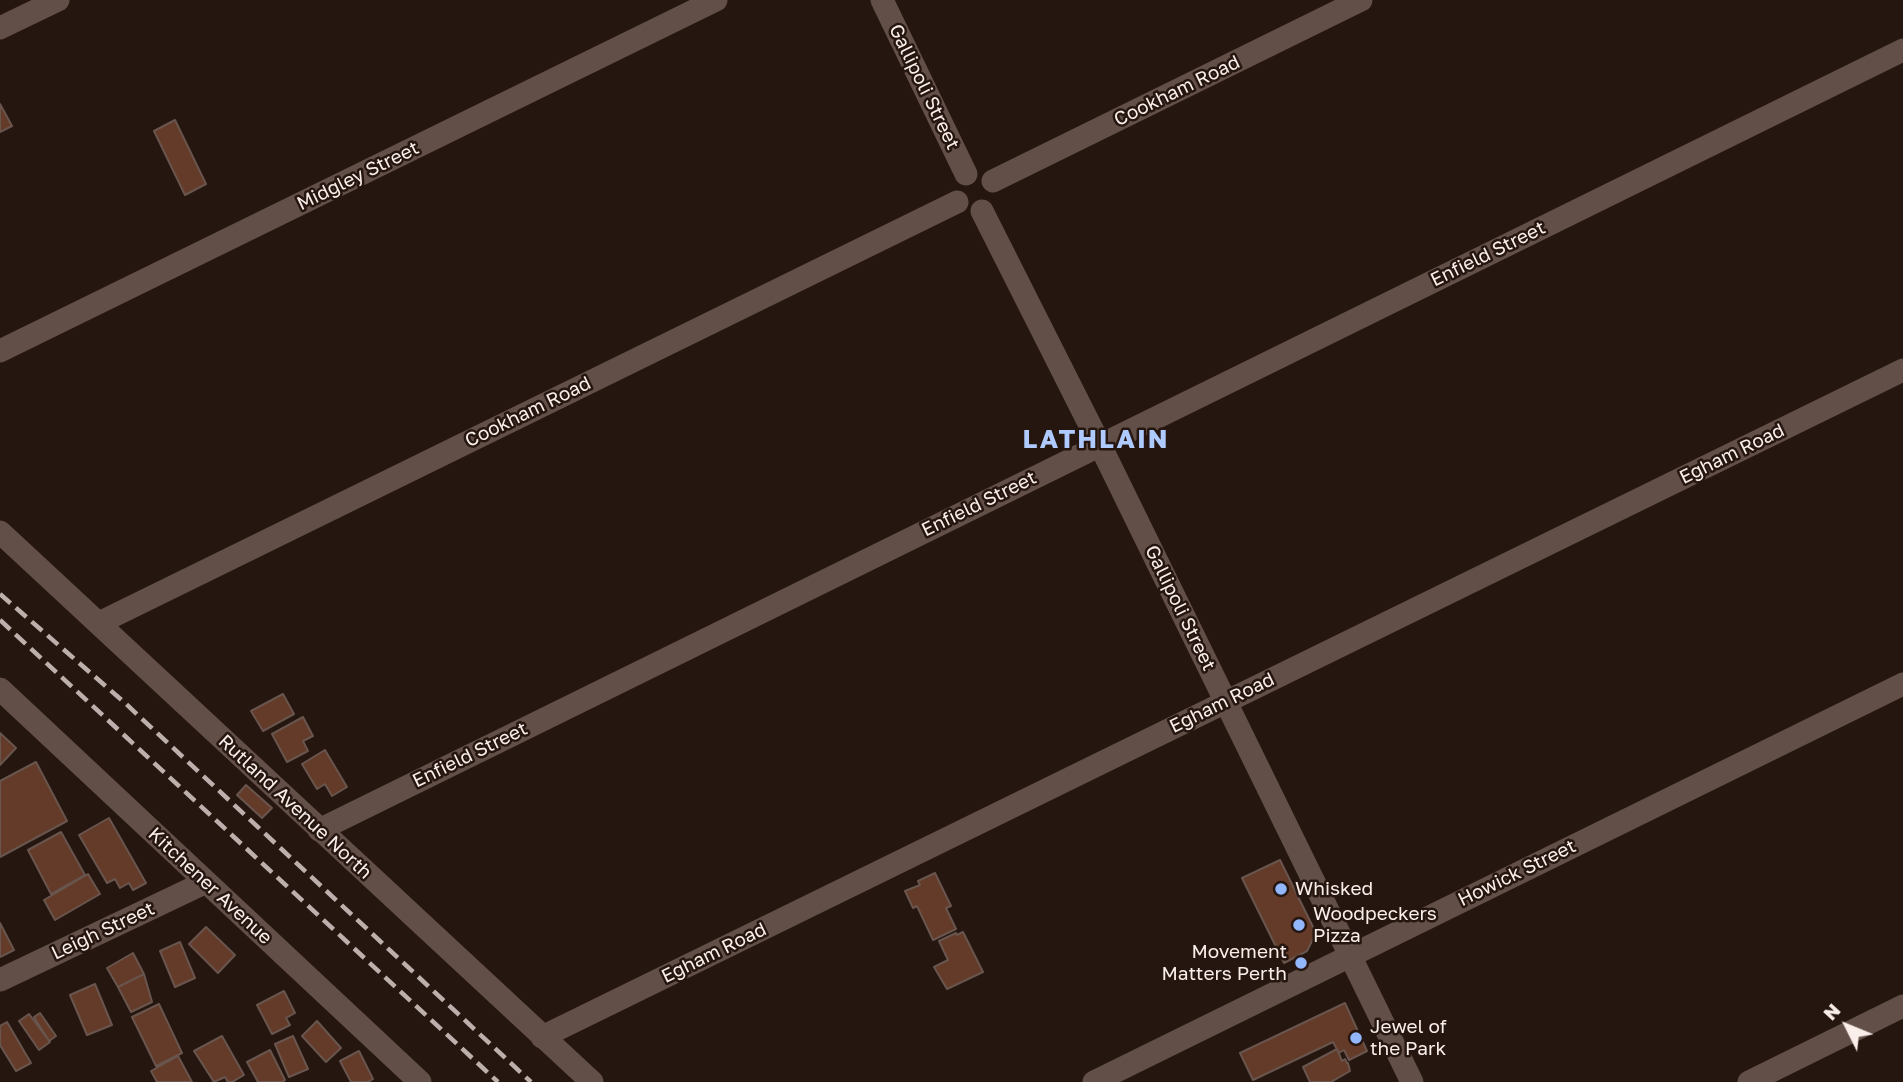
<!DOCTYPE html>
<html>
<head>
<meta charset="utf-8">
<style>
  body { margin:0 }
  #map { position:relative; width:1903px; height:1082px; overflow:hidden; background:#261610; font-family:"Golos Text",sans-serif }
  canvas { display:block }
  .north { position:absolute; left:1812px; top:991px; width:70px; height:70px; -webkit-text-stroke:5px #261610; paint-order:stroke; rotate:313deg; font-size:19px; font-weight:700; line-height:28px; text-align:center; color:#faeeea }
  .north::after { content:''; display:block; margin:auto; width:24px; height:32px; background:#faeeea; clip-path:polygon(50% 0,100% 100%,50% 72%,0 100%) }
</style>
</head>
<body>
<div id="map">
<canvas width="1903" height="1082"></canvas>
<div class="north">N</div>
</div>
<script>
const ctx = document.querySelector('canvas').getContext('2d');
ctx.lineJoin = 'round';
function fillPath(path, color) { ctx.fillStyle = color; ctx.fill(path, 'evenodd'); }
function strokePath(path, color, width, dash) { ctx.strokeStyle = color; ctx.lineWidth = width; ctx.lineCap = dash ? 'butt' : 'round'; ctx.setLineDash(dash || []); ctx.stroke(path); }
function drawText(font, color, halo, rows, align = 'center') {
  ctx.font = font + ' "Golos Text",sans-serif'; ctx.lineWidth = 5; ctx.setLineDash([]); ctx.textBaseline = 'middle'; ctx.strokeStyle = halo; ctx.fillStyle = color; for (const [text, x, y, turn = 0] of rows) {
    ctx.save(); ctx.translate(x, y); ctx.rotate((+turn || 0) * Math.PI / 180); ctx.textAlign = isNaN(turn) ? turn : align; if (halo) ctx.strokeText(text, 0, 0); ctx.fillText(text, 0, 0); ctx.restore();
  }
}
const building = new Path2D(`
  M0,104L12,126L0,132Z
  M175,120L206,184L185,195L154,131Z
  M283,694L294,714L263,731L251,711Z
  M303,717L313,736L303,741L308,751L287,762L272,734Z
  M0,733L16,748L0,765Z
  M325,750L347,787L332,796L325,784L317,789L302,764Z
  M36,762L67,821L0,857V781Z
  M246,785L272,808L262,818L237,795Z
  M109,818L146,883L133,890L129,883L120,888L115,879L107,883L79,835Z
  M61,832L85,875L51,894L28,850Z
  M1280,860L1316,933L1307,951L1284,963L1242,878Z
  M935,873L951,906L946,908L956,929L933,940L917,906L913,908L905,891L920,885L918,881Z
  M88,874L100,894L55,920L44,900Z
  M0,923L14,950L0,957Z
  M206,927L235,955L218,973L189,944Z
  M963,932L983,972L947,989L934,967L948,960L939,941L956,933L957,935Z
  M180,942L195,978L175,987L160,951Z
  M133,953L144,974L118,987L107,968Z
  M144,974L152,1002L131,1012L118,987Z
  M95,984L112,1025L87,1035L70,995Z
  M284,991L295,1013L286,1018L290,1025L272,1034L257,1005Z
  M1345,1003L1367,1051L1349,1060L1344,1050L1339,1053L1333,1042L1253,1080L1240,1053Z
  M159,1004L182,1053L156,1066L132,1017Z
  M40,1013L56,1036L49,1041L34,1017Z
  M29,1014L50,1042L39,1050L19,1021Z
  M317,1021L341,1048L326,1062L302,1036Z
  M7,1022L31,1063L16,1071L0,1045V1026Z
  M222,1036L244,1075L232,1082H228L225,1077L214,1082L194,1051Z
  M293,1036L308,1069L289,1077L275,1044Z
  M1337,1049L1342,1061L1345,1059L1347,1063H1348L1350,1071L1331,1082H1310L1303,1067Z
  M270,1050L285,1080L282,1082H258L247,1062Z
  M359,1051L373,1079L368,1082H351L340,1061Z
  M178,1056L192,1082H157L151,1071Z`);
const minor = new Path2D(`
  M882,0L966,174
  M0,28L58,0
  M993,181L1361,0
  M982,211L1100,445L1412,1082
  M0,351L716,0
  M0,532L592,1082
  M99,623L957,202
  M0,689L420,1082
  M319,830L1903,50
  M0,980L206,882
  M542,1037L1903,370
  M1094,1082L1903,684
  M1749,1082L1903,1006`);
const rail = new Path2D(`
  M0,594L125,703L531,1082
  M0,620L498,1082`);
const markers = [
  [1281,889,7,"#93b7fd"],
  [1299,925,7,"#93b7fd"],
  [1301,963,7,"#93b7fd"],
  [1356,1038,7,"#93b7fd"]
];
const streetNames = [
  ["Gallipoli Street",924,87,64],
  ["Cookham Road",1177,91,-26],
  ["Midgley Street",358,176,-26],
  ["Enfield Street",1488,254,-26],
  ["Cookham Road",528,412,-26],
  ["Egham Road",1732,454,-26],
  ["Enfield Street",979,504,-26],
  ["Gallipoli Street",1180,608,64],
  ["Egham Road",1222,703,-26],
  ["Enfield Street",470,755,-26],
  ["Rutland Avenue North",295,807,43],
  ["Howick Street",1517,873,-26],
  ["Kitchener Avenue",210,886,43],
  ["Leigh Street",103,931,-25],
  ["Egham Road",714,953,-26]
];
const poiNames = [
  ["Whisked",1295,889],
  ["Woodpeckers",1313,914],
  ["Pizza",1313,936],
  ["Movement",1287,952,"right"],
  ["Matters Perth",1287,974,"right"],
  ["Jewel of",1370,1027],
  ["the Park",1370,1049]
];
const districtNames = [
  ["LATHLAIN",1096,440]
];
fillPath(building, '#643a29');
strokePath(building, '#68554d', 2);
strokePath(minor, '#624f48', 23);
strokePath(rail, '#bdb0ac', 4.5, [14, 7]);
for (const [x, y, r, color] of markers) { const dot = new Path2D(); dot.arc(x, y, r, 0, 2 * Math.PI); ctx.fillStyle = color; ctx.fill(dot); strokePath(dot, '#261610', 2.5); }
drawText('19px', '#faeeea', '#261610', streetNames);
drawText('19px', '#faeeea', '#261610', poiNames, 'left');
ctx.letterSpacing = '2px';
drawText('bold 26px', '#aecafe', '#261610', districtNames);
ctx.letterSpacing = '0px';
</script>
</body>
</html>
